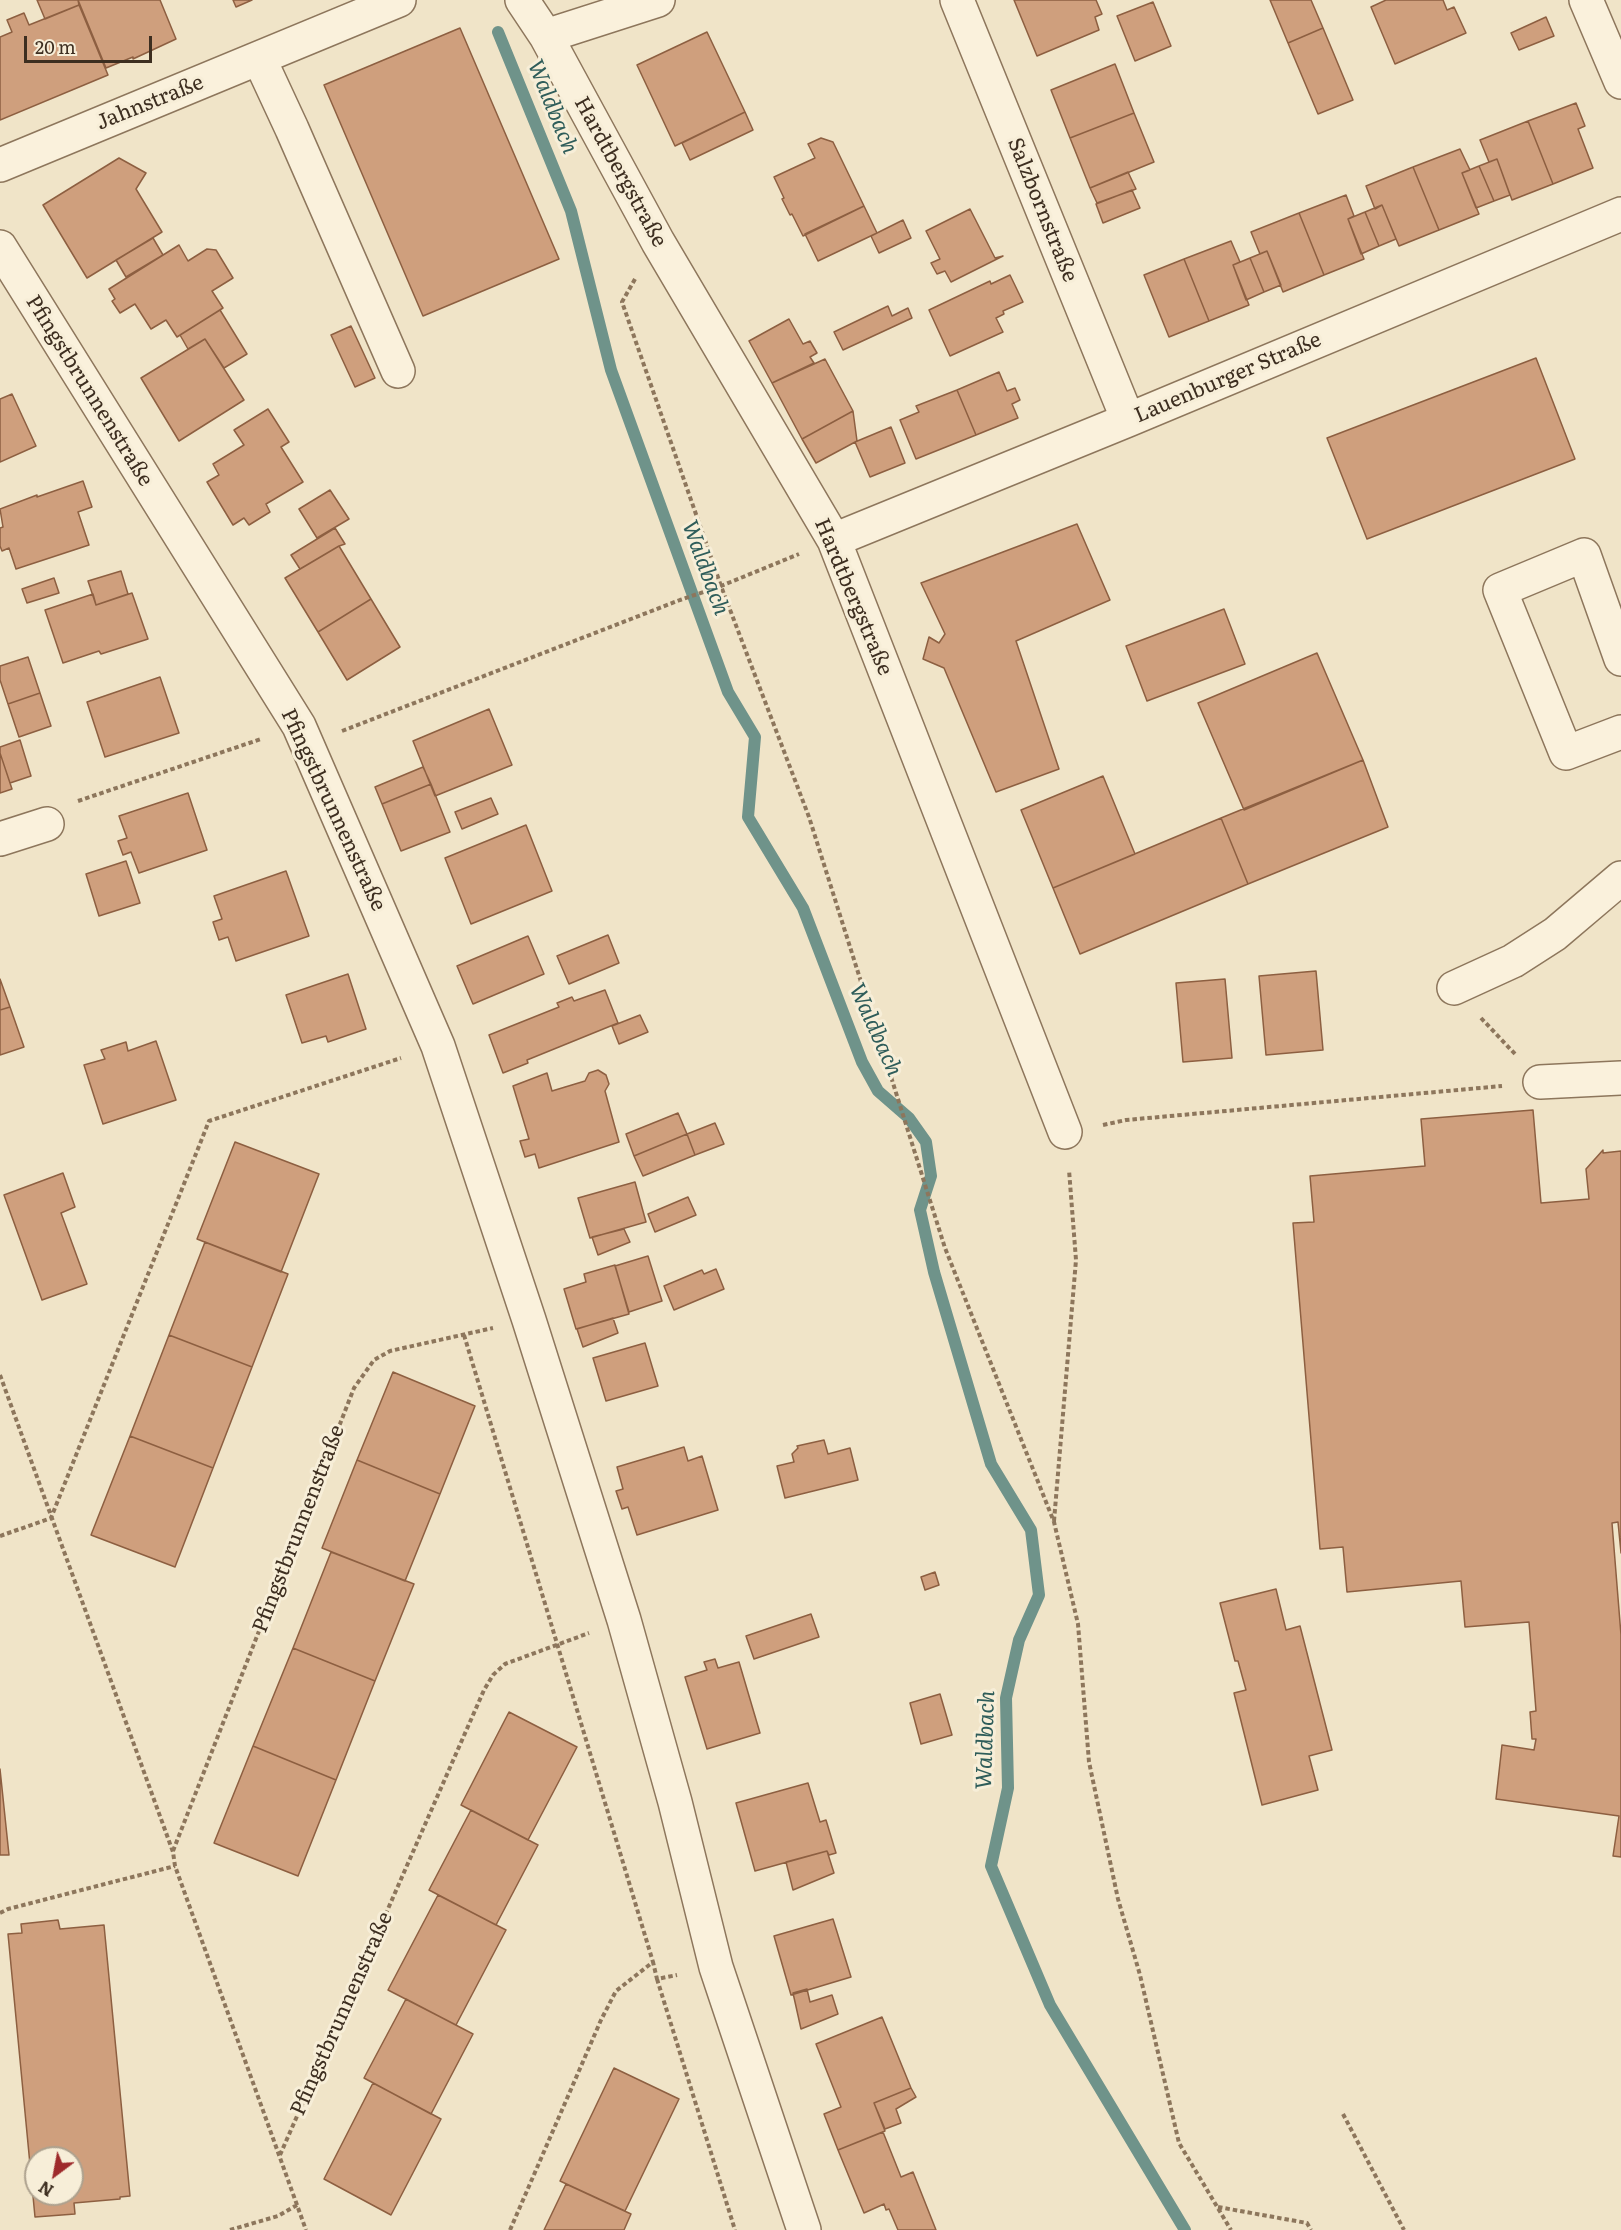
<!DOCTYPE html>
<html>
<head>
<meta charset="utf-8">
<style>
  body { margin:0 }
  #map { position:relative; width:1621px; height:2230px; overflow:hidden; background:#f0e4c8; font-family:Literata,serif }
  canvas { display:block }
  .north { position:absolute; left:24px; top:2146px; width:60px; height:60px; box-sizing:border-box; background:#f7eed8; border:2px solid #ada18e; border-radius:50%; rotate:212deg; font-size:16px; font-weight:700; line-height:24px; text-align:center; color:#3d2e20 }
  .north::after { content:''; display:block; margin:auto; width:21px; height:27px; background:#9e2a2b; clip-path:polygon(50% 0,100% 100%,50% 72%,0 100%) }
  .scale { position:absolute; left:24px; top:36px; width:128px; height:27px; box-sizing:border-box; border:3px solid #3d2e20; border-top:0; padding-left:8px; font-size:18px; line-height:21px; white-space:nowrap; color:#3d2e20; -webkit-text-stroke:4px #f7eed8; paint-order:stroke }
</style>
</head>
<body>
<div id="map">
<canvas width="1621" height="2230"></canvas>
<div class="north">N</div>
<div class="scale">20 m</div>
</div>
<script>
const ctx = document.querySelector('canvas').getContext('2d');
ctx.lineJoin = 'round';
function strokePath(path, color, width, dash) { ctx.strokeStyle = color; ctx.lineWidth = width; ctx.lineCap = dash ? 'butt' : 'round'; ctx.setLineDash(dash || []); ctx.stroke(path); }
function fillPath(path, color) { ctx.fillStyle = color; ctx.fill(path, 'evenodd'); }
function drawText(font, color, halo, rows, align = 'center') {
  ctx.font = font + ' Literata,serif'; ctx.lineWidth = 6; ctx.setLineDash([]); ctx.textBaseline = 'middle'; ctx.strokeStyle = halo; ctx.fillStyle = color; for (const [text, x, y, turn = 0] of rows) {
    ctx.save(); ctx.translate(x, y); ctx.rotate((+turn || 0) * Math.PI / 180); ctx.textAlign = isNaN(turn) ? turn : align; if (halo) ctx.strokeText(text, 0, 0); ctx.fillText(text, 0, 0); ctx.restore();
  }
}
const stream = new Path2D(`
  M498,32L571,211L611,370L728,692L755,737L748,817L803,908L862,1062L878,1091L909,1118L926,1142L931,1176L920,1210L934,1272L991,1464L1031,1530L1039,1595L1019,1640L1006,1698L1008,1788L991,1866L1050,2005L1185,2230`);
const building = new Path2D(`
  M37,0H78L79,5L45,19Z
  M78,0H160L176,39L133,59V57L106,68Z
  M233,0H252L236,7Z
  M1014,0H1096L1102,14L1095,17L1099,30L1037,56Z
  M1270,0H1311L1323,28L1288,43Z
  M1386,0H1443L1447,10L1454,7L1466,33L1395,64L1371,7Z
  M1153,2L1171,46L1135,61L1117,16Z
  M79,5L108,75L0,120V37L12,32L7,20L24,13L29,25Z
  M1546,17L1554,36L1519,50L1511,33Z
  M460,28L559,259L423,316L324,85Z
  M1323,28L1353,100L1318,114L1288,43Z
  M707,32L745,112L675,146L637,65Z
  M1115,64L1134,113L1070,138L1051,90Z
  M1576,103L1585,126L1578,129L1593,168L1553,184L1528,121Z
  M745,112L753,130L690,160L682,143Z
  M1134,113L1154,162L1090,188L1070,138Z
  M1528,121L1553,184L1512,200L1497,159L1489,162L1480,140Z
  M821,138L833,142L864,206L803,236L792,214L790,215L782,199L784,198L774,177L815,158L808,144Z
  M1460,149L1470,170L1462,173L1479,214L1439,230L1413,167Z
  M119,158L146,173L136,189L162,232L87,278L43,205Z
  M1497,159L1510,195L1494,201L1479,166Z
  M1479,166L1494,201L1476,208L1462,173Z
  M1413,167L1439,230L1399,246L1382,205L1375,209L1366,186Z
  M1128,172L1136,189L1097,203L1090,188Z
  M1132,190L1140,208L1103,223L1096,204Z
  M1346,195L1354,216L1348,219L1364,259L1324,275L1299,213Z
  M1382,205L1396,239L1379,246L1365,212Z
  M864,206L877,233L818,261L805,234Z
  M970,209L995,258L1003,256L951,282L945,271L937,274L931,263L940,259L926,231Z
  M1365,212L1379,246L1361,254L1348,219Z
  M1299,213L1324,275L1283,292L1267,251L1260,254L1251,232Z
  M903,220L911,238L879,253L871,236Z
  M153,238L163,255L126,277L116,260Z
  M1231,241L1240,262L1233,265L1249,305L1209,321L1184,259Z
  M179,245L188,261L207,249L216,250L233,278L212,291L223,308L177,337L166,320L151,329L135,304L120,313L112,301L115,299L109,289Z
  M1267,251L1281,285L1264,292L1250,258Z
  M1250,258L1264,292L1246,300L1233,265Z
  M1184,259L1209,321L1169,337L1144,275Z
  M1010,275L1023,302L1003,311L1004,314L996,318L1003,332L950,356L929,310L990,281L991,284Z
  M888,306L892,316L908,308L912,318L843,350L834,332Z
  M220,310L247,354L224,368L205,339L188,349L180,335Z
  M789,319L803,344L810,341L817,353L810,357L814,363L772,383L749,341Z
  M351,326L375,378L355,387L331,335Z
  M205,339L244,400L179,441L141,378Z
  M1536,358L1575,459L1367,539L1327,438Z
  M825,359L853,411L802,439L772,383Z
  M999,372L1007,391L1015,388L1020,400L1012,404L1018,418L976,435L957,390Z
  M957,390L976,435L916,459L900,420L919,412L916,406Z
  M12,394L36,446L0,462V399Z
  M268,409L289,442L281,447L303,482L266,504L270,512L249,525L244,518L233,525L207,482L219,475L213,464L244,445L234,430Z
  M853,411L857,441L816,463L802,439Z
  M891,427L905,463L870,477L855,442Z
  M83,481L92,507L78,512L89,545L16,569L9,548L2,551L0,546V528L3,527L0,509L37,495V497Z
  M330,490L349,519L317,538L299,509Z
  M1077,524L1110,600L1016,641L1059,769L996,792L944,668L923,659L929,637L939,643L945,634L921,583Z
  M335,528L345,544L339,546L300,569L291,555Z
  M339,546L371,599L318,632L285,578Z
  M121,571L128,594L96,605L88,581Z
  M54,578L59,593L27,603L22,589Z
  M132,593L148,639L101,654L99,651L63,663L45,610L93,594L96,605Z
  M371,599L400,647L347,680L318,632Z
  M1224,609L1245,664L1147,701L1126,646Z
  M1317,653L1363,760L1244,810L1198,703Z
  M28,657L40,693L8,704L0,680V666Z
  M160,677L179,733L105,757L87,702Z
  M40,693L51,726L19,737L8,704Z
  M489,709L512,765L435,796L413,741Z
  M20,740L31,776L10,783L0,753V747Z
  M0,753L12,789L0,793Z
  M1363,760L1388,827L1248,884L1221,818Z
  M423,767L431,784L382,804L375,787Z
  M1103,776L1135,854L1053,888L1021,810Z
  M431,784L450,832L401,851L382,804Z
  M188,793L207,850L139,873L131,852L123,855L118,841L127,838L119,816Z
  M491,798L498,814L462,829L455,812Z
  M1221,818L1248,884L1080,954L1053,888Z
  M526,825L552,891L471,924L445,858Z
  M126,861L140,903L99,916L86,874Z
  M286,871L309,936L236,961L228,937L219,940L213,922L222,919L214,896Z
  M608,935L619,963L569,984L557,956Z
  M528,936L544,974L473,1004L457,966Z
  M1316,971L1323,1050L1266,1055L1259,976Z
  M348,974L366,1029L328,1042L326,1036L302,1043L286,995Z
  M0,979L10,1007L0,1010Z
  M1225,979L1232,1058L1183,1062L1176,983Z
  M605,990L618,1023L527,1060L528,1063L503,1073L489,1035L559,1007L557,1003L572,997L574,1001Z
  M10,1007L24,1047L0,1055V1010Z
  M640,1015L648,1032L619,1044L612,1026Z
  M156,1041L176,1100L103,1124L84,1065L105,1059L101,1050L126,1042L128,1051Z
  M598,1070L606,1075L609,1084L605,1091L619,1142L539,1168L535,1154L525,1157L520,1141L529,1139L513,1086L547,1073L552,1091L585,1081L589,1073Z
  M1533,1110L1541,1203L1589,1199L1586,1169L1603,1150V1153L1621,1151V1553L1618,1522L1612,1523L1621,1635V1857L1613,1856L1619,1816L1496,1799L1502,1745L1534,1750L1536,1739H1532L1530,1712L1536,1711L1529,1622L1465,1627L1461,1581L1347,1592L1343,1547L1320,1549L1293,1223L1314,1222L1310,1176L1425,1166L1421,1119Z
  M678,1113L687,1134L634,1156L626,1134Z
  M715,1123L724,1144L695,1155L687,1134Z
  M687,1134L695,1155L643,1176L634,1156Z
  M235,1142L319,1174L281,1272L197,1239Z
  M63,1173L75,1207L61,1213L87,1284L42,1300L4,1195Z
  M635,1182L646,1222L590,1238L578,1198Z
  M688,1197L696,1215L655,1232L648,1214Z
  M624,1229L630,1242L598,1255L592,1237Z
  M205,1242L288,1274L252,1367L169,1335Z
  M648,1256L662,1301L629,1312L615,1266Z
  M615,1265L629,1314L576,1329L564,1289L586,1282L584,1274Z
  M716,1269L724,1289L674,1310L664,1286L702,1270L704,1274Z
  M613,1318L618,1333L583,1347L577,1329Z
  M169,1335L252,1367L213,1468L130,1436Z
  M645,1343L658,1386L606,1401L593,1358Z
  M393,1372L475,1406L440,1494L357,1460Z
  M130,1436L213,1468L175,1567L91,1535Z
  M824,1440L828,1454L850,1448L858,1480L785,1498L777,1466L794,1462L792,1454L798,1448L797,1446Z
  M684,1447L688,1461L702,1456L718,1510L637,1535L628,1507L622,1509L616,1491L623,1489L617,1467Z
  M357,1460L440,1494L405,1581L322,1548Z
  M331,1552L414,1584L375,1681L293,1648Z
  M935,1572L939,1585L925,1590L921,1577Z
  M1276,1589L1286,1630L1300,1626L1332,1750L1309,1756L1318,1790L1262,1805L1234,1693L1246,1690L1238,1661H1235L1220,1603Z
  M811,1614L819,1637L754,1659L746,1636Z
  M293,1648L375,1681L336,1780L253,1746Z
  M715,1659L718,1668L739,1662L760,1733L707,1749L685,1677L707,1670L704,1662Z
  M940,1694L952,1735L921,1744L910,1703Z
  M509,1712L577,1747L528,1840L461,1805Z
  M253,1746L336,1780L298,1876L214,1843Z
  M0,1769L9,1855H0Z
  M808,1783L820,1822L826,1820L836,1853L829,1855L827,1851L755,1871L736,1803Z
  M471,1810L538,1845L496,1925L429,1890Z
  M827,1851L834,1873L793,1890L786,1862Z
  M438,1895L506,1930L456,2025L388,1990Z
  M833,1919L851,1977L791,1995L774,1936Z
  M58,1920L60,1929L104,1925L130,2196L120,2197V2199L74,2203L75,2214L35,2217L8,1934L22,1933L21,1924ZM36,2158H72V2194H36Z
  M807,1989L810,2002L832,1995L838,2014L801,2029L793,1993Z
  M406,1999L473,2034L431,2114L364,2078Z
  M882,2017L911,2088L874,2103L885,2131L838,2150L824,2114L841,2107L816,2044Z
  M614,2068L679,2099L625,2211L560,2181Z
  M373,2083L441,2119L391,2215L324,2179Z
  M911,2088L916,2097L896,2109L901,2123L885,2129L874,2103Z
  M883,2132L901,2177L913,2172L936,2230H898L889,2209L886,2210L884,2204L864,2213L838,2150Z
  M566,2184L631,2214L624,2230H544Z`);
const path = new Path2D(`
  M635,279L622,302L721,586L809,817L945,1248L1054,1522L1078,1624L1089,1762L1118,1899L1140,1975L1179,2143L1231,2230
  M342,731L680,600L721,586L799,554
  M78,801L261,739
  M1481,1018L1515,1054
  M1103,1125L1126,1120L1502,1086
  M464,1335L653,1962
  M0,1375L173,1852L175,1866L306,2230
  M1054,1521L1076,1260L1069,1170
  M0,1536L51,1518L209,1121L401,1058
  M173,1851L354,1388L374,1360L390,1351L493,1328
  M0,1913L8,1909L175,1866
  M657,1979L735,2230
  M1343,2114L1404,2230
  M280,2155L484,1690L493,1675L505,1664L589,1633
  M1218,2207L1307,2223L1311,2230
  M230,2230L278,2216L297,2205
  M510,2230L601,2020L616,1991L653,1962L657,1979L677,1975`);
const minor = new Path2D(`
  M522,0L546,36L658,242L834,540L1065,1132
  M957,0L1128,420
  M1586,0L1621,82
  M546,36L658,0
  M259,58L292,129L398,371
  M0,165L399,0
  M0,247L299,726L438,1046L529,1320L624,1620L675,1802L716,1967L804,2230
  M834,540L1128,420L1621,214
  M1621,659L1584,555L1500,590L1566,753L1621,732
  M0,839L47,824
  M1454,988L1513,961L1555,934L1621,878
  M1540,1082L1621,1078`);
const streetNames = [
  ["Jahnstraße",150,103,-22],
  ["Hardtbergstraße",620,172,61],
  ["Salzbornstraße",1042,210,68],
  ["Lauenburger Straße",1228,378,-23],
  ["Pfingstbrunnenstraße",89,391,58],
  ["Hardtbergstraße",853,597,67],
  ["Pfingstbrunnenstraße",333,810,65],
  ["Pfingstbrunnenstraße",299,1529,-69],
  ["Pfingstbrunnenstraße",342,2014,-66]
];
const waterNames = [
  ["Waldbach",552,107,68],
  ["Waldbach",705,568,70],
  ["Waldbach",875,1030,66],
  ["Waldbach",986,1740,-88]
];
strokePath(stream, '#6f938a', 12);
fillPath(building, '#cf9f7d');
strokePath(building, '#8d5f41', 1.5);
strokePath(minor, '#8d765c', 36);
strokePath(path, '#8d765c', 4, [4.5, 3]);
strokePath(minor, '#faf1dc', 33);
drawText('21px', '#3d2e20', '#f7eed8', streetNames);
drawText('italic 22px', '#2f5d5a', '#f7eed8', waterNames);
</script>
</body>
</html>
